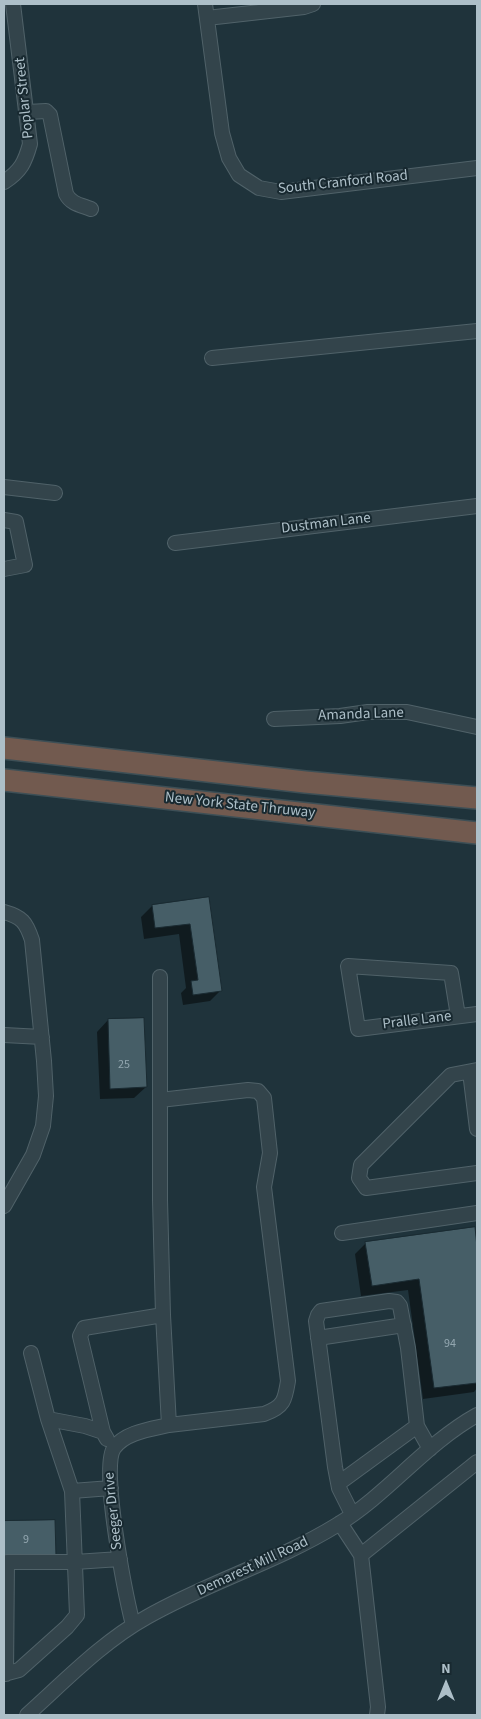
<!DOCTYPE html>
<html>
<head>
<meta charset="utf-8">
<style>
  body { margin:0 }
  #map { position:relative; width:481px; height:1719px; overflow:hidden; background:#1f333b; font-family:"Source Sans 3",sans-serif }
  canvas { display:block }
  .frame { position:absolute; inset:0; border:5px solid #adbfc8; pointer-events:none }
  .north { position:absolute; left:421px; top:1659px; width:50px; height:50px; -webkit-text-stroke:4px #182930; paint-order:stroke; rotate:0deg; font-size:14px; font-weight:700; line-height:20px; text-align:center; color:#adbfc8 }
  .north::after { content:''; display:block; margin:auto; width:18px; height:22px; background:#adbfc8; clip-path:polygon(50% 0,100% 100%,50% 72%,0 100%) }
</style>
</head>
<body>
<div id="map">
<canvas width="481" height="1719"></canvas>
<div class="frame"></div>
<div class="north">N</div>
</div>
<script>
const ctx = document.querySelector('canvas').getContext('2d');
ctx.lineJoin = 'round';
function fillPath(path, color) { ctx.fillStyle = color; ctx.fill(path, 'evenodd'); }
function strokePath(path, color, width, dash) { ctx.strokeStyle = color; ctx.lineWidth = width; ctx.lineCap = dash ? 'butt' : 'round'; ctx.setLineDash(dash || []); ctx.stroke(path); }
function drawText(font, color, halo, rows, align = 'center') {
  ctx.font = font + ' "Source Sans 3",sans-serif'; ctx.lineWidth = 4; ctx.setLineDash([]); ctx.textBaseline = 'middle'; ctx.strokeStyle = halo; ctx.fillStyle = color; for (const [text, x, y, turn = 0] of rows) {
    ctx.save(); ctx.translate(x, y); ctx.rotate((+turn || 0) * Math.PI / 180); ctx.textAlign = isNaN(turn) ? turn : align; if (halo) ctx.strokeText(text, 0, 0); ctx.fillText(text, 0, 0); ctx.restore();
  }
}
const shadow = new Path2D(`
  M208,898L221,990L210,1001L183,1005L181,993L186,988L179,934L144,939L141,917L152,906Z
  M108,1020L146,1087L134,1098L100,1099L97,1032Z
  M473,1228L477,1257V1388L474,1392L423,1399L408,1290L361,1296L355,1254L366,1243Z`);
const building = new Path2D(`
  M209,897L222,991L193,995L191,981L198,980L190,924L155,928L152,905Z
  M144,1018L147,1087L110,1089L108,1019Z
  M475,1227L477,1247V1383L434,1388L419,1279L372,1286L365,1242Z
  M55,1520L56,1556H4V1521Z`);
const minor = new Path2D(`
  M205,4L222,133L229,158L239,175L259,188L281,192L477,168
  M207,18L304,7L313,4
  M28,112L46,111L50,115L66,194C71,204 81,205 91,209
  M4,182C21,171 25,162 30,144L13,4
  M212,358L477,331
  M4,487L55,493
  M4,520L16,522L25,565L4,569
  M175,543L477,506
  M274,719L340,716L368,712H407L477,727
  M4,912C22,917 26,922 32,940L44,1061L46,1096L43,1126L33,1155L4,1206
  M458,1016L451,973L348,966L358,1029L477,1014
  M4,1035L42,1037
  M477,1070L451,1075L361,1165L359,1178L366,1188L477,1173
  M470,1072L477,1129
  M160,1100L248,1090L258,1091L264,1098L270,1153L264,1187L288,1381C285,1400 284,1407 264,1414L169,1425
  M342,1233L477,1213
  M318,1338L404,1325
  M48,1419L85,1426L103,1432L107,1439
  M103,1432L80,1336L84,1328L163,1315
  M339,1483L417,1426
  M72,1491L111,1488
  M352,1514L339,1488L335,1467L316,1321L318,1315L321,1311L389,1301L397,1302L400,1306L408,1348L417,1426L430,1449
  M340,1523L361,1555L477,1462
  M361,1555L378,1707L377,1715
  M133,1625C126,1597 100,1468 114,1448C125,1432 152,1429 169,1425L163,1315L160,1200V977
  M4,1674L19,1670L67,1627L77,1615L72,1491L48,1419L31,1353
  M6,1674L7,1562H75L120,1559
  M27,1715C65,1681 102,1642 147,1617C208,1582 277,1562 337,1525C388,1494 425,1444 477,1415`);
const highway = new Path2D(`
  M4,748L305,782L477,798
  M4,780L477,833`);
const numberNames = [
  ["25",124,1065],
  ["94",450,1344],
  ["9",26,1540]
];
const streetNames = [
  ["Poplar Street",25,98,-96],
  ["South Cranford Road",343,183,-6],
  ["Dustman Lane",326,524,-7],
  ["Amanda Lane",361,715,-2],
  ["New York State Thruway",240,806,6],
  ["Pralle Lane",417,1021,-7],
  ["Seeger Drive",114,1511,-96],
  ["Demarest Mill Road",253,1567,-25]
];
fillPath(shadow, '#0007');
fillPath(building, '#465e67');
strokePath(building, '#1a2b32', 1);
strokePath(minor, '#506269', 16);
strokePath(highway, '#3d4f56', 24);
strokePath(minor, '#33444b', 14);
strokePath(highway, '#725a4f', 21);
drawText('12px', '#93a7b0', null, numberNames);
drawText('15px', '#adbfc8', '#182930', streetNames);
</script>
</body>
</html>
